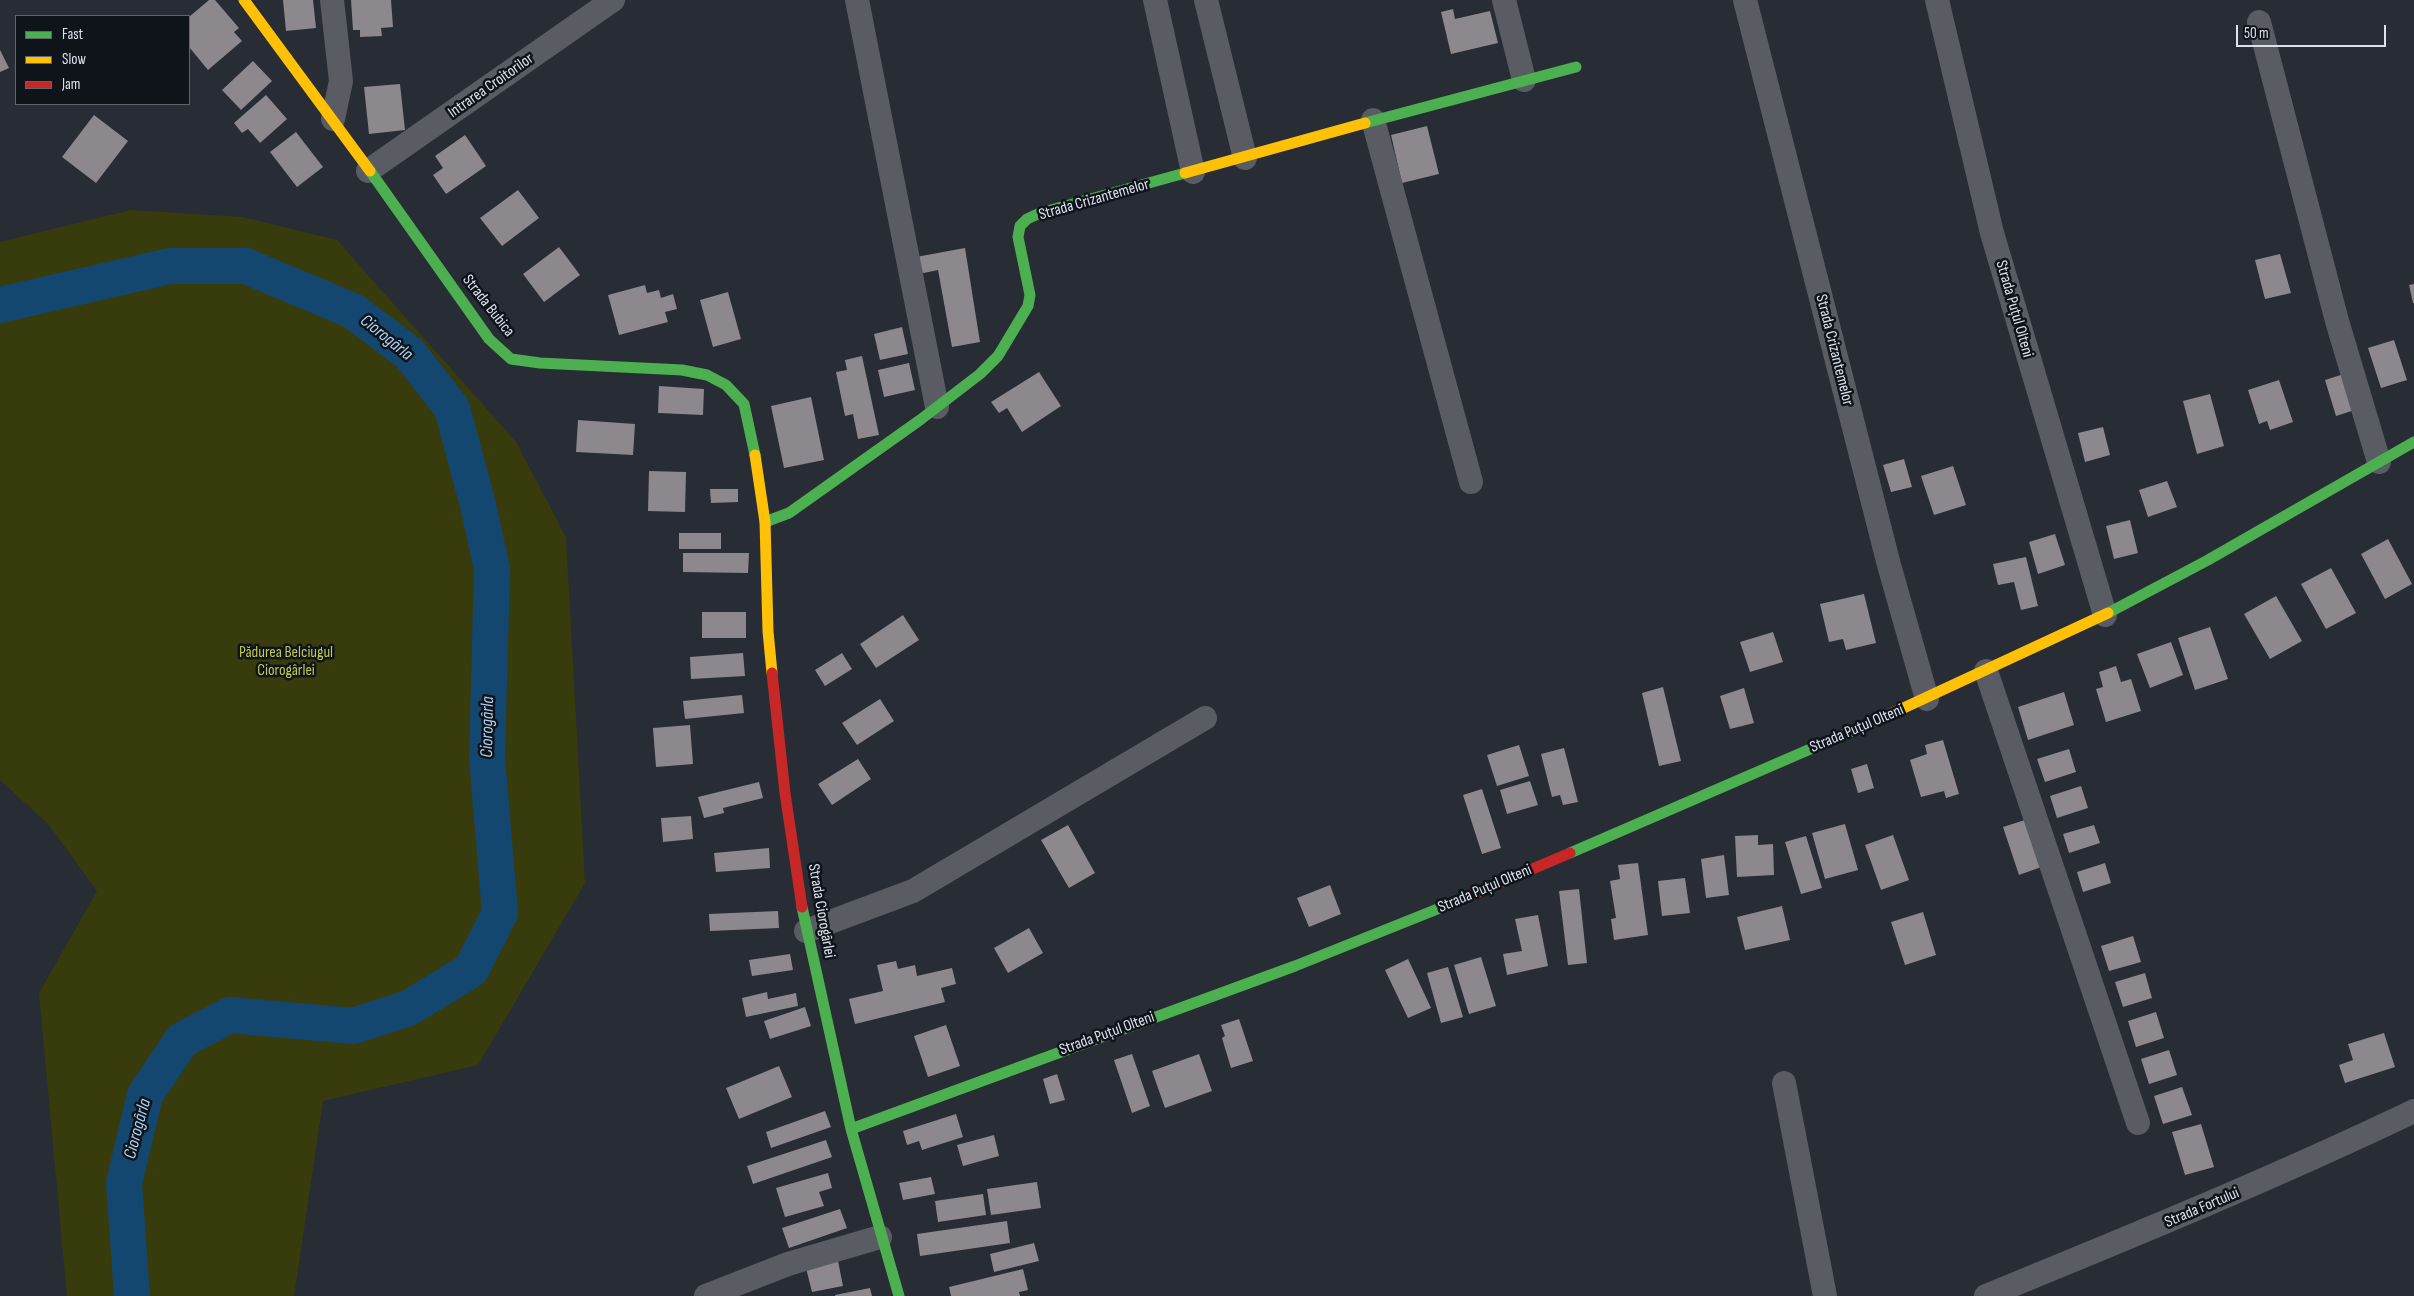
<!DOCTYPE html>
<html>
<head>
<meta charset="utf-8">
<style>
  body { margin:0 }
  #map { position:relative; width:2414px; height:1296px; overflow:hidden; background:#282c34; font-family:"Sofia Sans Condensed",sans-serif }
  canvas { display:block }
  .legend { position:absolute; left:15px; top:15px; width:175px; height:90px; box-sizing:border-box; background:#0f131a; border:1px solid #61666e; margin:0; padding:6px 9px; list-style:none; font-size:15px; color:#dce2ed }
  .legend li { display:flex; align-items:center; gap:10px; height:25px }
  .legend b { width:25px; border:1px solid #61666e }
  .scale { position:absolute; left:2236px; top:25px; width:150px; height:22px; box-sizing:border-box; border:2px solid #dce2ed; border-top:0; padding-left:6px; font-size:15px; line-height:18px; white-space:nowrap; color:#dce2ed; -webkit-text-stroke:4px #0f131a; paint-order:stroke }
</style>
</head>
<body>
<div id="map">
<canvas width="2414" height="1296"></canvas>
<ul class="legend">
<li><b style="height:6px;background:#4caf50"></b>Fast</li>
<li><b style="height:6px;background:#ffc107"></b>Slow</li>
<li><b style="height:6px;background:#c62828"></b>Jam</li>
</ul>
<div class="scale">50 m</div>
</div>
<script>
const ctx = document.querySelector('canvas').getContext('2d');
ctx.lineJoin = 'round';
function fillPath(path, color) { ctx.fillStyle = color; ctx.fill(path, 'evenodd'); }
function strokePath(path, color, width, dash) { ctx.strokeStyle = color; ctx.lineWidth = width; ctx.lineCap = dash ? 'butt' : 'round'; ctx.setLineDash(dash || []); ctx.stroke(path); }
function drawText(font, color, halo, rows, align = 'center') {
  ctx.font = font + ' "Sofia Sans Condensed",sans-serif'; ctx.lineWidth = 5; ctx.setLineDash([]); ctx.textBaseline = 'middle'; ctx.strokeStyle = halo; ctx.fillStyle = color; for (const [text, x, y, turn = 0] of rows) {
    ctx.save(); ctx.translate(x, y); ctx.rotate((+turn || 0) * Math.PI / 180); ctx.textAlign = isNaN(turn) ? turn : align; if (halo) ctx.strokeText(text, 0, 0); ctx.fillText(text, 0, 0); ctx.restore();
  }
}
const green = new Path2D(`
  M131,210L242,217L337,240L516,442L566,537L585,883L478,1065L323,1101L294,1296H67L39,993L97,891L49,825L0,780V242Z`);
const river = new Path2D(`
  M0,305L170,266H246L353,311L409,353L452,408L478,505L492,569L487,758L500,913L471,970L409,1008L353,1026L230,1015L182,1040L145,1095L124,1183L132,1296`);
const building = new Path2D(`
  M209,0H215L239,28L234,32L242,41L208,70L189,47V17Z
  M283,0H313L316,28L286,31Z
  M351,0H391L393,27L381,28L382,36L360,37V30H353Z
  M1453,9L1455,19L1490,11L1498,43L1451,54L1441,12Z
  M0,50L9,68L0,72Z
  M253,61L272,81L241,110L222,90Z
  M400,84L405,130L369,134L364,87Z
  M266,95L287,119L260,143L248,129L242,133L234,123Z
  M94,115L128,141L96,183L62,157Z
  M1427,126L1439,174L1402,183L1391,135Z
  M296,132L323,167L297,187L270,152Z
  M465,135L486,166L446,194L433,175L443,168L435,156Z
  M518,190L539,218L502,246L480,218Z
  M559,247L580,275L544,302L523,274Z
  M965,248L980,342L952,347L938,270L919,274L916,257Z
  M2280,254L2291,293L2265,299L2255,260Z
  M2414,284V303H2413L2409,285Z
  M645,285L647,293L659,290L661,298L673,294L677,309L665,312L668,322L619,335L608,295Z
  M728,292L741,339L713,347L700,300Z
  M902,327L908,354L880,360L874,334Z
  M2394,340L2407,380L2381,388L2368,348Z
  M862,356L879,435L858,439L853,414L845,416L836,372L847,370L845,360Z
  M909,363L915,390L884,397L878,370Z
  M1039,372L1061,406L1022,432L1007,408L999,413L991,402Z
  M2347,373L2358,409L2336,416L2325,380Z
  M2279,380L2293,422L2270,430L2267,421L2259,424L2248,390Z
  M659,386L704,389L703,415L658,413Z
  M2210,394L2224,446L2197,454L2183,401Z
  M811,397L824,460L784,468L771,406Z
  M578,420L635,424L633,455L576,452Z
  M2103,427L2110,455L2085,462L2078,433Z
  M1904,459L1912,487L1891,492L1883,465Z
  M1953,466L1966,505L1934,515L1921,476Z
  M649,471L686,472L685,512L648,511Z
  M2167,481L2177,507L2148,517L2139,490Z
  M710,489H738V502L711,503Z
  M2130,520L2138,553L2114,559L2106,526Z
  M679,533H721V549H679Z
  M2055,534L2065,565L2038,574L2029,542Z
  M2388,539L2412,584L2385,599L2361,554Z
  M683,553H749L748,573L683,572Z
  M2026,557L2038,606L2021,610L2014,582L1998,585L1993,564Z
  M2331,568L2356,613L2326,629L2301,584Z
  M1864,594L1876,643L1846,650L1843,639L1829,642L1820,604Z
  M2276,596L2302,641L2270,659L2244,614Z
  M702,612H746V638H702Z
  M903,615L919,640L876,668L860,644Z
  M2210,627L2228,679L2195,690L2178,638Z
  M1773,632L1783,662L1750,672L1740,642Z
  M2171,642L2183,675L2150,688L2137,654Z
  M743,653L745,676L691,679L690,657Z
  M842,653L852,669L825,686L815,670Z
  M2116,666L2121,682L2131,679L2141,711L2106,722L2096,689L2103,687L2099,672Z
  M1663,687L1681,761L1659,766L1642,693Z
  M1744,688L1754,723L1730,729L1720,696Z
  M2064,692L2074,725L2028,740L2018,707Z
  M742,695L744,713L685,719L683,701Z
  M880,699L894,721L857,745L842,723Z
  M690,725L693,764L656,767L653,728Z
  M1943,740L1959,794L1946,798L1944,791L1921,797L1910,760L1927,754L1925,745Z
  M1519,745L1529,776L1497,786L1487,755Z
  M1564,748L1578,802L1563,805L1560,795L1552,797L1541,754Z
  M2069,749L2076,772L2045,782L2037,759Z
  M858,759L871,779L832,805L818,784Z
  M1867,764L1874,788L1858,793L1851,769Z
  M1530,781L1538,805L1507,814L1500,790Z
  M759,782L763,798L723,808L724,813L704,818L698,797Z
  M2081,786L2088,808L2057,818L2050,796Z
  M1482,789L1501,848L1482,854L1463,795Z
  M691,816L693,839L663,842L661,818Z
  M2028,819L2044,866L2019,875L2003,827Z
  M1845,824L1858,870L1825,879L1812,833Z
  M1068,825L1095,873L1069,888L1041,840Z
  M2094,825L2100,843L2069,853L2063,834Z
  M1758,835V845L1773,844L1774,875L1737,877L1735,836Z
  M1893,835L1909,880L1881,890L1865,845Z
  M1806,836L1822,888L1801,894L1785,842Z
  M769,848L770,868L716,872L714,853Z
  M1724,855L1729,895L1706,898L1701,859Z
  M1638,863L1648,935L1614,940L1611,919L1616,918L1610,881L1620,879L1618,865Z
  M2105,863L2111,883L2083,892L2077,872Z
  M1685,878L1690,913L1662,916L1658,881Z
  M1330,885L1341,914L1309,927L1297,898Z
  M1579,889L1587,963L1568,965L1559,891Z
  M1782,906L1790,940L1745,950L1737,917Z
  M778,911L779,928L710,931L709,914Z
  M1923,912L1936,955L1905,965L1891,922Z
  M1538,915L1548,966L1507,975L1503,954L1522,951L1515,919Z
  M1029,928L1043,953L1008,973L994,948Z
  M2133,936L2141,962L2109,971L2101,946Z
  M790,954L793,970L752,976L749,960Z
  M1481,957L1496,1006L1469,1014L1454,965Z
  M1408,959L1431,1008L1408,1018L1385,970Z
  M896,961L898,969L915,965L917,976L952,968L956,984L941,988L945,1002L855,1024L849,999L883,991L877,965Z
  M1448,967L1463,1017L1441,1023L1427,973Z
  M2145,973L2152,998L2123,1007L2115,982Z
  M767,992L768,999L796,993L798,1006L746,1017L742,998Z
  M805,1007L811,1026L770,1039L764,1021Z
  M2156,1012L2164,1038L2136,1047L2128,1021Z
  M1239,1019L1253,1061L1231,1068L1222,1038L1225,1036L1221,1025Z
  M946,1025L960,1066L928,1077L914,1036Z
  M2384,1033L2395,1067L2345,1083L2339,1065L2353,1060L2348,1044Z
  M2169,1050L2177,1075L2149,1084L2141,1059Z
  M1132,1054L1150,1106L1132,1113L1114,1060Z
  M1199,1054L1212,1091L1165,1108L1152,1071Z
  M779,1066L792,1097L739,1119L726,1088Z
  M1057,1074L1065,1100L1050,1104L1043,1079Z
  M2182,1087L2192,1115L2163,1124L2154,1096Z
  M825,1111L831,1127L771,1148L766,1132Z
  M956,1114L963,1137L922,1150L919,1141L907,1145L903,1131Z
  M2201,1124L2214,1167L2185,1175L2172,1132Z
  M994,1135L999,1156L963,1166L957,1145Z
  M826,1140L832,1157L753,1184L747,1166Z
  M828,1173L832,1188L819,1192L824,1206L785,1217L776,1188Z
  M931,1177L935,1194L903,1200L899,1183Z
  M1037,1182L1041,1208L991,1215L987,1189Z
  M983,1194L986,1215L938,1222L935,1201Z
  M840,1209L847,1228L789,1248L782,1228Z
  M1007,1221L1010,1243L920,1256L917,1234Z
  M1034,1243L1039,1261L994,1272L990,1254Z
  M838,1261L843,1286L812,1292L806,1268Z
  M1023,1269L1028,1290L1019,1292L1020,1296H951L949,1287Z
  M870,1288L872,1296H835V1295Z`);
const street = new Path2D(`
  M332,0L341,81L333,119
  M857,0L937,407
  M1155,0L1193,172
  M1206,0L1245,158
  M1504,0L1524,80
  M1745,0L1889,565L1927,699
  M1937,0L1992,233L2105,615
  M2259,22L2337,321L2379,462
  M1373,120L1471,482
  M368,171L613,0
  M1986,671L2138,1123
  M806,931L913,891L1205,718
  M1784,1083L1825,1296
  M706,1296L788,1264L880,1237
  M1986,1296C2130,1237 2274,1178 2414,1111`);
const fast = new Path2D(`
  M1365,123L1576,67
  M370,171L489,339L511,359L540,363L682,370L707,375L726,385L744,404L755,455
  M765,522L789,513L920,420L980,374L998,356L1028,306L1030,295L1018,237L1020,226L1027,219L1040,213L1185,173
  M2108,613L2208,560L2414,442
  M1570,853L1882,718
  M802,907L851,1129L899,1296
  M851,1129L1295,966L1455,902`);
const slow = new Path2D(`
  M244,0L370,171
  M1185,173L1365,123
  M755,455L765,522L768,631L772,673
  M1882,718L2108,613`);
const jam = new Path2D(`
  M772,673L785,793L802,907
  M1455,902L1570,853`);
const streetNames = [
  ["Intrarea Croitorilor",491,86,-35],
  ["Strada Crizantemelor",1094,200,-16],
  ["Strada Bubica",488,306,52],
  ["Strada Puțul Olteni",2014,309,74],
  ["Strada Crizantemelor",1834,350,76],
  ["Strada Puțul Olteni",1857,729,-23],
  ["Strada Puțul Olteni",1485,889,-23],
  ["Strada Ciorogârlei",821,911,80],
  ["Strada Puțul Olteni",1107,1034,-20],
  ["Strada Fortului",2202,1208,-23]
];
const parkNames = [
  ["Pădurea Belciugul",286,653],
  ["Ciorogârlei",286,671]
];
const waterNames = [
  ["Ciorogârla",386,338,39],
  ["Ciorogârla",488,727,-89],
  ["Ciorogârla",138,1129,-75]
];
fillPath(green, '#383c0c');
strokePath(river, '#134770', 36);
fillPath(building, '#8c888e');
strokePath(street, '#595c62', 24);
strokePath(fast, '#4caf50', 11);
strokePath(slow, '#ffc107', 11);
strokePath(jam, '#c62828', 11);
drawText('16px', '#dce2ed', '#0f131a', streetNames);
drawText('16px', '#bfcb4f', '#0f131a', parkNames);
drawText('italic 18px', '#afd1f2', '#0f131a', waterNames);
</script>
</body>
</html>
